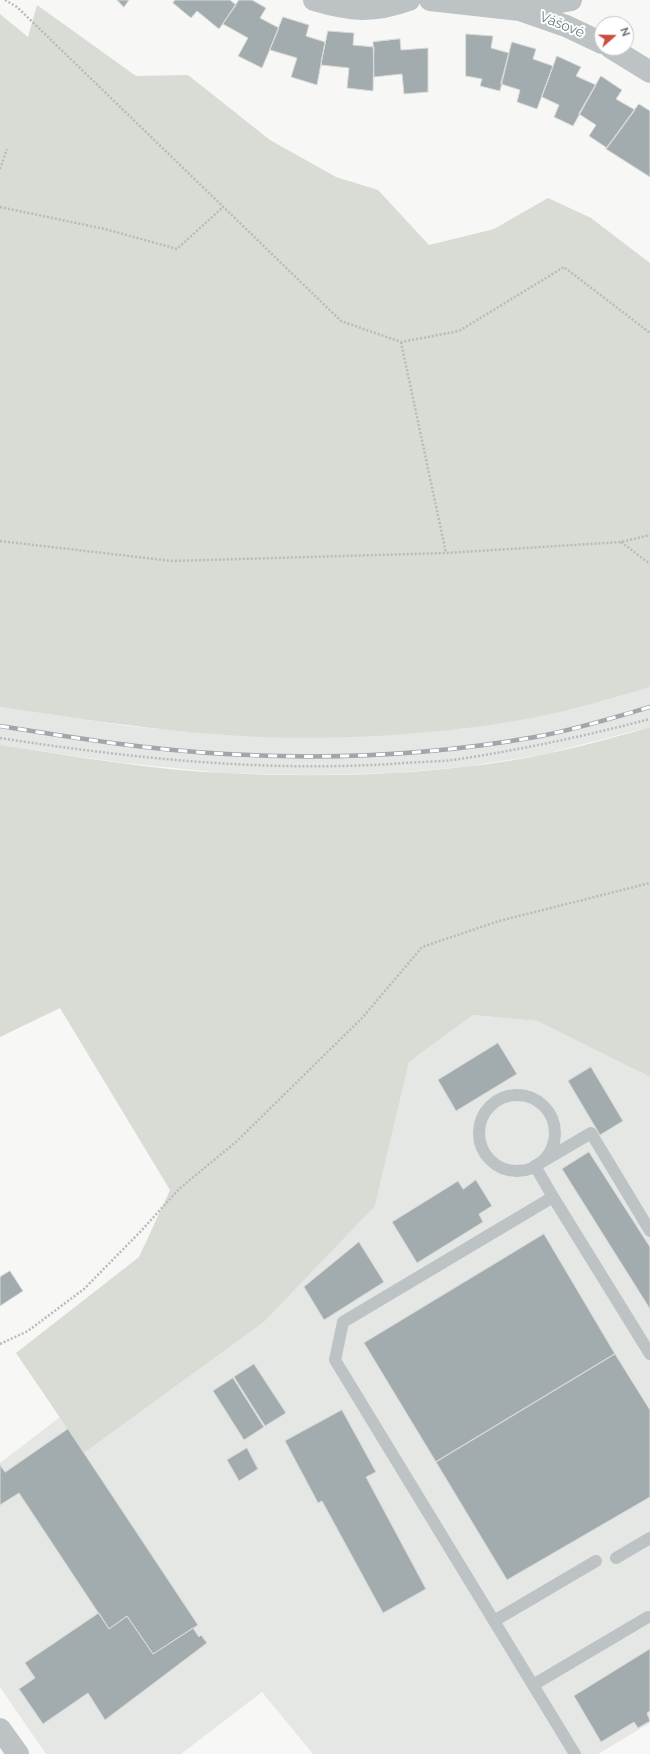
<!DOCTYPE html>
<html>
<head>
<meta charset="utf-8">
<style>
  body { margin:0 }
  #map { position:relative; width:650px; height:1754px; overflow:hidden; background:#f7f7f5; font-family:Raleway,sans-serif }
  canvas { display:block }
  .north { position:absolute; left:594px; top:16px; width:40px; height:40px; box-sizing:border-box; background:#fff; border:1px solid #c2c8cb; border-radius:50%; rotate:70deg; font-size:11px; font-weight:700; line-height:16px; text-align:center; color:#66767c }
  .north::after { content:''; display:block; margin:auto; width:14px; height:18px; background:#cd4c3f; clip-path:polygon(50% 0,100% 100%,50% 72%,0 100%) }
</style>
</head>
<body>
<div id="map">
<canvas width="650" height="1754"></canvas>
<div class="north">N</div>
</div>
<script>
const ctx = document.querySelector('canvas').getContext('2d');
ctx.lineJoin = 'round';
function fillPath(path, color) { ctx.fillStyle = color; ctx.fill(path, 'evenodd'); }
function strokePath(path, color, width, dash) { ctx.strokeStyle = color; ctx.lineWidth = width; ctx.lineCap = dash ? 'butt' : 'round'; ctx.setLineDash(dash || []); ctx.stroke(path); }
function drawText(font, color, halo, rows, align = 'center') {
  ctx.font = font + ' Raleway,sans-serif'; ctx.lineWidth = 4; ctx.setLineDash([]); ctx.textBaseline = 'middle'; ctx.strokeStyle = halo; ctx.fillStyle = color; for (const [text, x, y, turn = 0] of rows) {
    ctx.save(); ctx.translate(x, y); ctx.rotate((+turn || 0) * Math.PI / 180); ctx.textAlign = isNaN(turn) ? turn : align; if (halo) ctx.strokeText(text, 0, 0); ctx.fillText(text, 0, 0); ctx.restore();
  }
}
const built = new Path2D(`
  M650,687V727L541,755L464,767L393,773L311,775L224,773L123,763L0,745V707L128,726L226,735L459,729L533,717L607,700Z
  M473,1015L537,1021L650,1077V1723L598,1754H313L262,1692L181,1754H46L0,1687V1463L60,1417L84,1453L264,1322L375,1206L409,1062Z`);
const green = new Path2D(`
  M37,5L136,76L188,75L270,140L336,177L378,190L429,245L494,229L548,198L591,218L650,263V687C611,699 572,710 532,718C433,736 326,742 226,735C150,730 75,718 0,707V14L28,37Z
  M650,727V1077L537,1021L473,1015L409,1062L375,1206L264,1322L84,1453L16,1353L139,1257L170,1190L60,1008L0,1037V745C75,756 150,770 226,773C305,777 385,776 463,767C526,761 589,745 650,727Z`);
const building = new Path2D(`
  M117,0H129L124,7Z
  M175,0H230L236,5L219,29L197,11L191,18L173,3Z
  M239,0H252L266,8L260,18L279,28L262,68L238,56L248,38L223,24Z
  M283,17L309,25L306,36L325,42L317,85L291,77L297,58L270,50Z
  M328,31L354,33L353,45L374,47L373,91L347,88L349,68L321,65Z
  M466,34L493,36L491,48L509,53L500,91L480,86L482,79L466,76Z
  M400,39L401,50L428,48V92L404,94L402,74L374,77L373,42Z
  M512,42L536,49L533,59L553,66L537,109L517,102L520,90L501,84Z
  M557,56L581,67L576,76L596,85L573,126L554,117L559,105L542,97Z
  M601,76L622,90L616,99L635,110L607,148L589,136L596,125L579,114Z
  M639,104L650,111V177L606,149Z
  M498,1043L517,1074L456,1111L438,1080Z
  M591,1067L623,1121L600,1135L568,1081Z
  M589,1152L650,1247V1309L562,1169Z
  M476,1180L492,1206L479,1214L483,1222L417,1263L392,1222L458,1181L463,1189Z
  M544,1234L615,1354L436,1462L364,1343Z
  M359,1242L384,1282L324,1320L304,1287Z
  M10,1271L23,1291L0,1306V1277Z
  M615,1354L650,1410V1497L507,1580L436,1462Z
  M254,1364L286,1413L265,1426L234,1377Z
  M233,1378L264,1427L244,1440L213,1391Z
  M342,1410L376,1472L366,1477L426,1589L383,1613L322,1501L318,1503L285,1441Z
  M68,1429L198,1625L153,1654L127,1616L109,1629L19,1493L0,1505V1465L5,1472Z
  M247,1448L258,1469L239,1481L227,1460Z
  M99,1613L109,1629L127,1616L153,1654L193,1628L199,1637L201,1635L207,1643L105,1720L88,1693L43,1724L19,1689L35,1678L25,1663Z
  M650,1649V1711L647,1713L650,1721L638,1728L634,1722L601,1742L574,1696Z`);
const path = new Path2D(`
  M5,0L17,7L341,321L401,342L459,331L564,267L650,333
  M0,169L7,149
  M0,207L105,229L177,249L223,207
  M401,342L446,553
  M0,541L172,561L446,553L621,542L650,535
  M621,542L650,564
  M0,738C129,758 260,772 391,764C411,762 433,762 453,760C520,750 585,736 650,719
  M0,1344L28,1331L84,1289L141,1231L179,1189L237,1141L363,1017L422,947L499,921L650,883`);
const service = new Path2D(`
  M479 1133a38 38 0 1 1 76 0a38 38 0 1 1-76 0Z
  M553,1197L535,1166L591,1133L650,1231
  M616,1558L650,1538
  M494,1621L596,1561
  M533,1685L648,1617
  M575,1754L335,1360L343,1322L553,1197L650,1354`);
const minor = new Path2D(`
  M314,0C351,11 373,13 409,0
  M430,0L520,10L566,26L602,43
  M523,9L571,0
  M611,48L650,72`);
const tertiary = new Path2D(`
  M0,1729L18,1754`);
const rail = new Path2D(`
  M0,726C75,738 150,750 226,754C329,760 434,755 535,737C574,730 612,718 650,707`);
const streetNames = [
  ["Vášové",562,25,22]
];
fillPath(built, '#e5e7e5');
fillPath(green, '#d8dcd5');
fillPath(building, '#a2acaf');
strokePath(building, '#d9d9d7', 1);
strokePath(path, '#b7bbbc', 2.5, [2, 2]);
strokePath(service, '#bdc2c4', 12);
strokePath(minor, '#bdc2c4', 22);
strokePath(tertiary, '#bdc2c4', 22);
strokePath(rail, '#9fa7aa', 4.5);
strokePath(rail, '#fff', 3, [9]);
drawText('14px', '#66767c', '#fff', streetNames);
</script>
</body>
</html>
